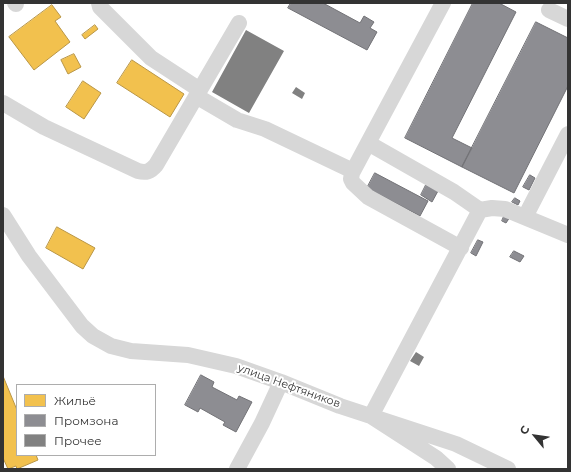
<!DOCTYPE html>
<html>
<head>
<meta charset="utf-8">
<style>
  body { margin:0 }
  #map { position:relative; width:571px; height:472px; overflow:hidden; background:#fff; font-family:Montserrat,sans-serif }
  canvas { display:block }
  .frame { position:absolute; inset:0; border:4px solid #333; pointer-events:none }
  .legend { position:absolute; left:16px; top:384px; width:140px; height:72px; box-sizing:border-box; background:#fff; border:1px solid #adadad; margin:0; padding:5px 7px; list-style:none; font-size:12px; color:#333 }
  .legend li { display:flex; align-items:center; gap:8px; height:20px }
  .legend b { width:20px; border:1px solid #adadad }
  .north { position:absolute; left:515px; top:416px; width:40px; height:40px; -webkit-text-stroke:3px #fff; paint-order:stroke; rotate:299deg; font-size:11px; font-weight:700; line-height:16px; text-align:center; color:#333 }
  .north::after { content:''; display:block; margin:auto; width:14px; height:18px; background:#333; clip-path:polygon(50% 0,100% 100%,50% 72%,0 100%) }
</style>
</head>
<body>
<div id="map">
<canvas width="571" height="472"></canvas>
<div class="frame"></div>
<ul class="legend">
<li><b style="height:11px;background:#f2c14e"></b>Жильё</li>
<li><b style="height:11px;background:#8d8d92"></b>Промзона</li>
<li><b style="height:11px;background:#818181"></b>Прочее</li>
</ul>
<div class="north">С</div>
</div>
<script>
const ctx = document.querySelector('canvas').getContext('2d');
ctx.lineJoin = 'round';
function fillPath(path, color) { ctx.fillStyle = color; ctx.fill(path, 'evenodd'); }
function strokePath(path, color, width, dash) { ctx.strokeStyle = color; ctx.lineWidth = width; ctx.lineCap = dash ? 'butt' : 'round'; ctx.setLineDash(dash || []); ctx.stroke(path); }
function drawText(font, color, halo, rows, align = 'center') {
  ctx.font = font + ' Montserrat,sans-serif'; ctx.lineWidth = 4; ctx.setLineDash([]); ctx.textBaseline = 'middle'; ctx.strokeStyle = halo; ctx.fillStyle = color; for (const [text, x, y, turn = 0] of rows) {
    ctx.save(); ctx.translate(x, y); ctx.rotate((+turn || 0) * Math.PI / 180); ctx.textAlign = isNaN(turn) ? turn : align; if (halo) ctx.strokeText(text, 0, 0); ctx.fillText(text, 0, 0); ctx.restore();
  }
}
const homes = new Path2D(`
  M52,5L61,17L55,21L70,42L34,70L9,37Z
  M95,25L98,29L85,39L82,35Z
  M74,54L81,67L68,74L61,60Z
  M132,60L184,94L170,117L117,83Z
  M83,81L101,93L84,119L66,107Z
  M57,227L95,248L83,269L46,248Z
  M3,376L17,410V455H36L38,460L17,469L16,466L8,469L3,458Z`);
const industry = new Path2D(`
  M291,3H323L360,23L364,16L374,22L370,28L377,32L367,50L288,8Z
  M473,3H499L516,12L452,138L472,148L462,167L405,138Z
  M536,22L568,38V86L514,193L462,167Z
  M375,173L428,201L420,216L367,188Z
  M530,175L535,178L529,190L523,187Z
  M426,185L438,191L432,202L421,195Z
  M515,198L520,201L518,205L512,202Z
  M505,214L510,217L506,223L502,221Z
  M478,240L483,242L476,256L471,253Z
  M514,251L524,256L520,262L510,257Z
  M201,375L214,382L212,387L237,400L239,396L252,402L236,432L223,425L225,422L200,408L198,412L185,405Z`);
const building = new Path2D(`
  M246,30L284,51L249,113L212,92Z
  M296,87L305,93L302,99L292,93Z
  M416,352L424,357L419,366L410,361Z`);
const minor = new Path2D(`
  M15,3L16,4
  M99,3L100,7L151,58L200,90
  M443,3L368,143L454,192L480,210L371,416L436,458L448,469
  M549,10L568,19
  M196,96L237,120L265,129L353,171
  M3,103L44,127L138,171C146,173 150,172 156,165L239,23
  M368,143L352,173L351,179L353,183L368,197L461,248
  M480,210L492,208L505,209L568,235
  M3,215L29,256L82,326L93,336L111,346L131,351L188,355L236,366L281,382L340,406L456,444L508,469
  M525,217L568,134
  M237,469L262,423L281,382`);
const streetNames = [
  ["улица Нефтяников",289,386,20]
];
fillPath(homes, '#f2c14e');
strokePath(homes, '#b99646', 1);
fillPath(industry, '#8d8d92');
strokePath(industry, '#727276', 1);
fillPath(building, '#818181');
strokePath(minor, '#d7d7d7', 16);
drawText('11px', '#333', '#fff', streetNames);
</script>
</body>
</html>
